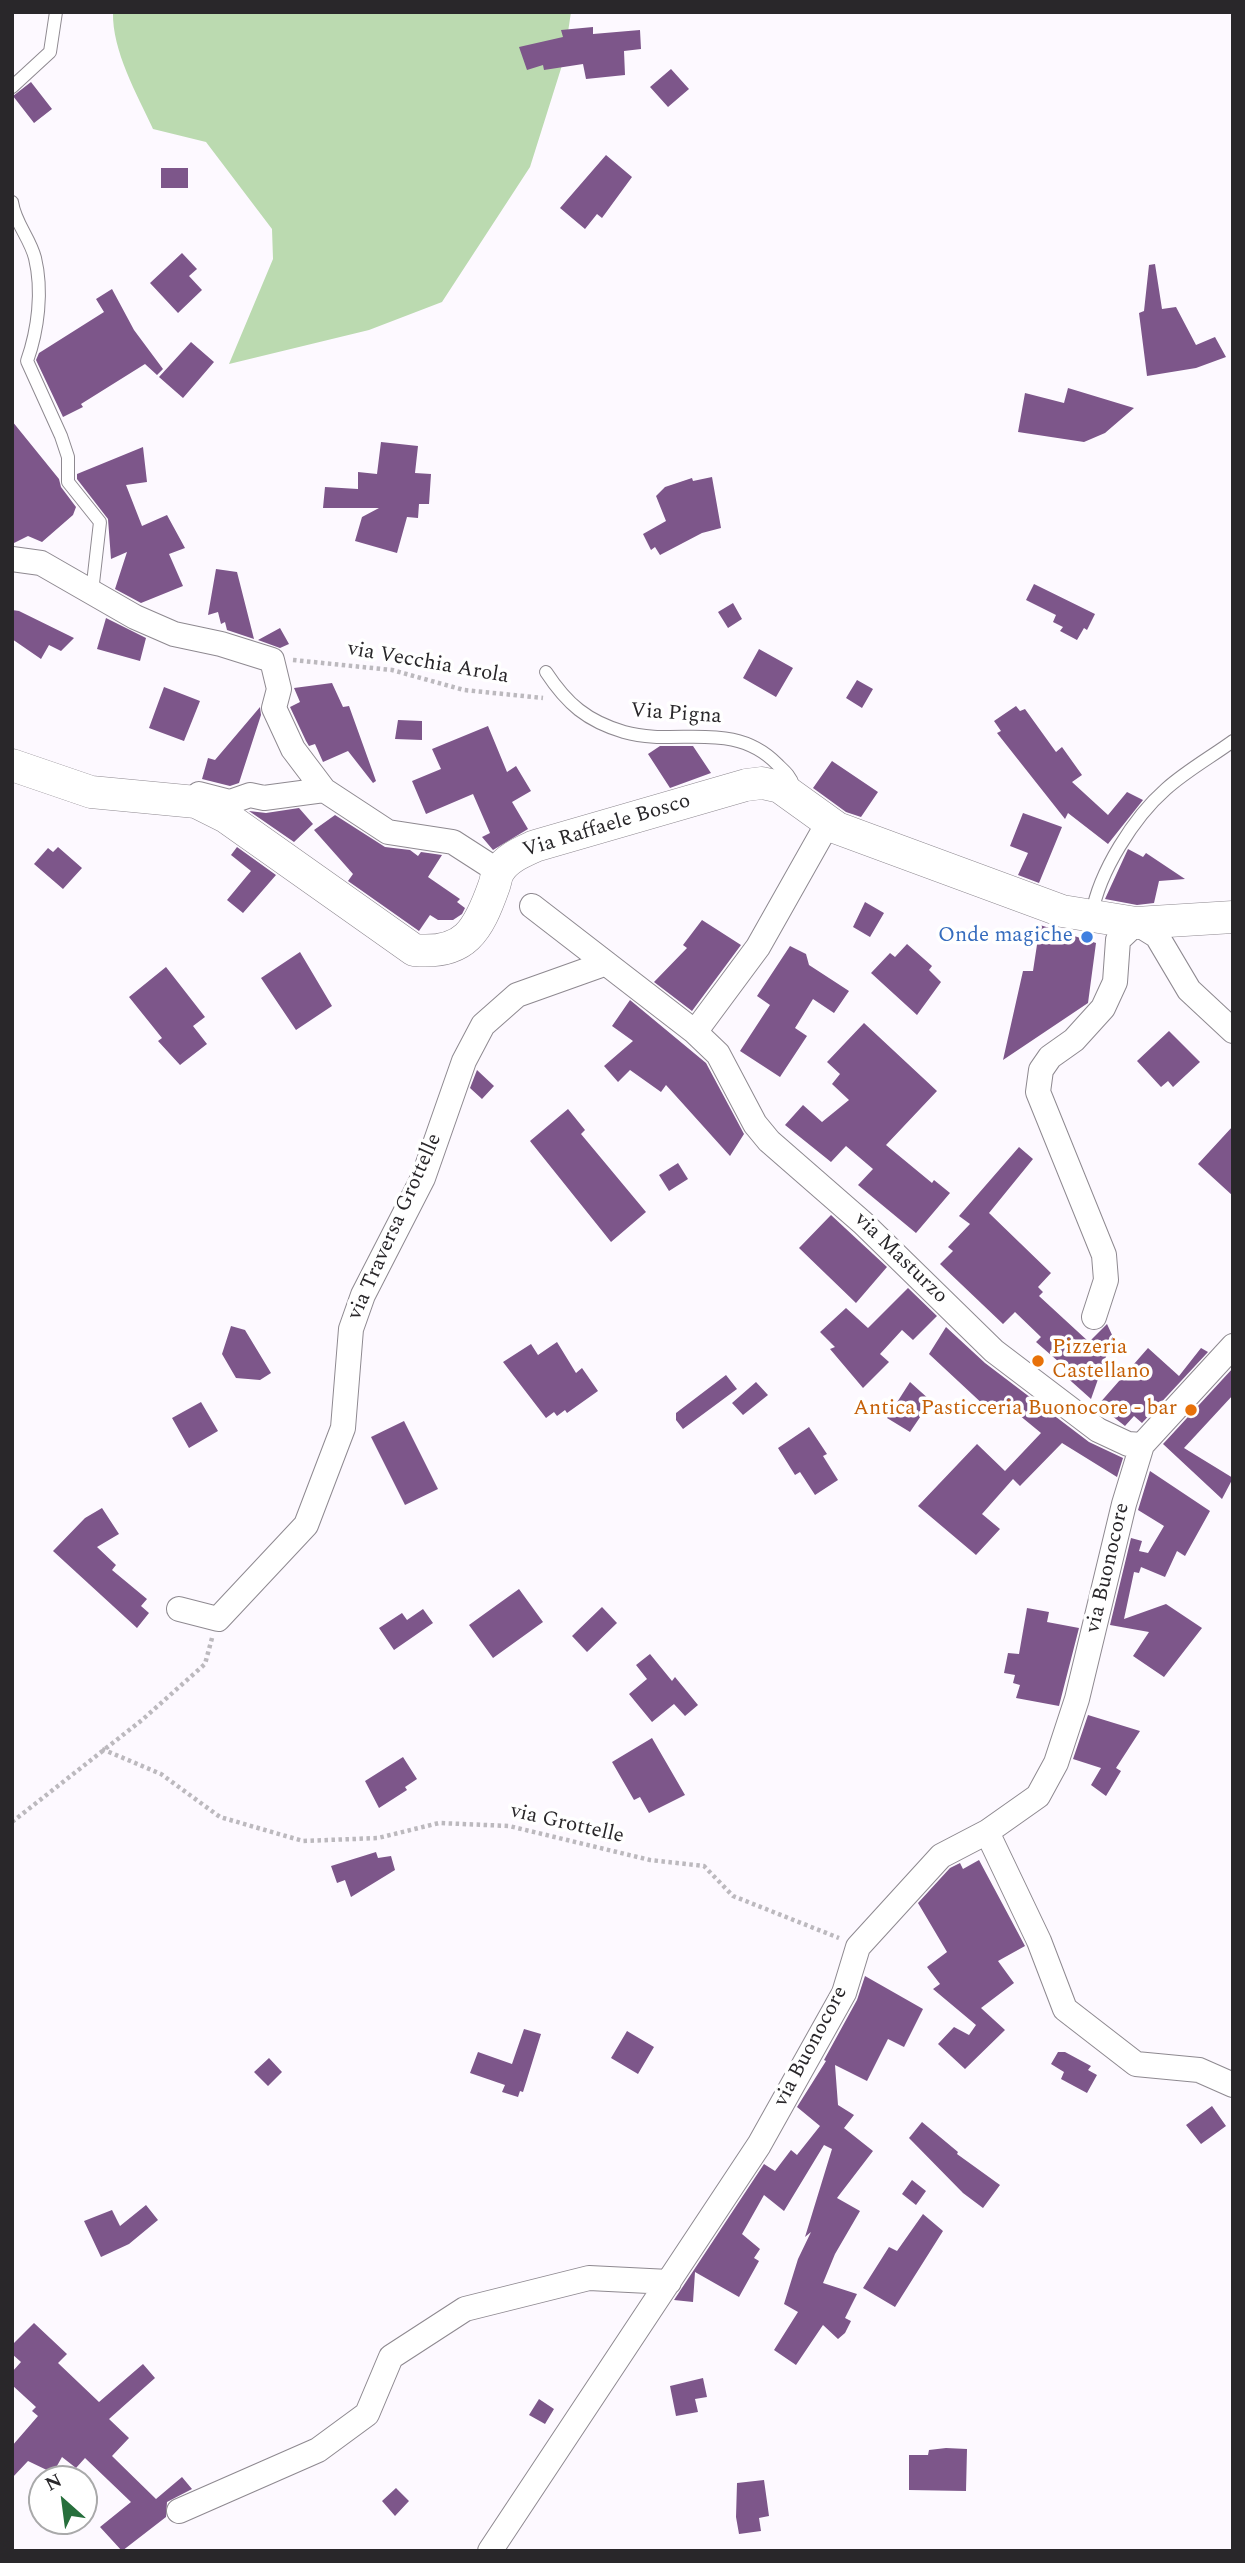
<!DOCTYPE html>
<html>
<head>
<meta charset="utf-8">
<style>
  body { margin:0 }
  #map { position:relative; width:1245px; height:2563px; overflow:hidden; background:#fdf9ff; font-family:Spectral,serif }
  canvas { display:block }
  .frame { position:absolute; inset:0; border:14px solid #29272a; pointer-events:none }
  .north { position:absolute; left:28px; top:2465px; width:70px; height:70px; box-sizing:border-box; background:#fff; border:2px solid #a9a9aa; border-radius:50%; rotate:332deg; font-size:19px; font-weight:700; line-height:28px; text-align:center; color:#29272a }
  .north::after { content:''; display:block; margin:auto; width:24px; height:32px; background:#276f3c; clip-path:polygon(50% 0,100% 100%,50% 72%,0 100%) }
</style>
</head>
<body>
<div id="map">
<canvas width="1245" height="2563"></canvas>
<div class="frame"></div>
<div class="north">N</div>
</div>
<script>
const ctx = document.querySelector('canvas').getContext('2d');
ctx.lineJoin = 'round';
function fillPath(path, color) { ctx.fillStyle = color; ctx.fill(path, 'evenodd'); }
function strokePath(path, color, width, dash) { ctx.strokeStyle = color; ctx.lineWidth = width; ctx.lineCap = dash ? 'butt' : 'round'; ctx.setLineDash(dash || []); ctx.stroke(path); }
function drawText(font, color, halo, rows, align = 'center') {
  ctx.font = font + ' Spectral,serif'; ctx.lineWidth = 7; ctx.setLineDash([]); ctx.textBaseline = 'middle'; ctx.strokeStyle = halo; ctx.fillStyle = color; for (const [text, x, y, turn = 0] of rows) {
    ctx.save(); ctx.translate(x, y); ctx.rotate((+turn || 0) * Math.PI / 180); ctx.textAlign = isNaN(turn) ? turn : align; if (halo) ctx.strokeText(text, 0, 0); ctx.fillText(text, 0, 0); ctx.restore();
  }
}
const green = new Path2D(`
  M113,12H571L564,59L530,167L442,302L369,330L229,364L273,259L272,229L206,142L153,129C137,94 112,51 113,12Z`);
const building = new Path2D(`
  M593,27V34L640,30L641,49L624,51L625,75L586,79L583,64L544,70L543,65L527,70L519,47L563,37L561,30Z
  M671,69L689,89L668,107L650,87Z
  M31,82L52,109L34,123L13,96Z
  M606,155L632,177L602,218L597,214L585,229L560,208Z
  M161,168H188V188H161Z
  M182,253L197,269L189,276L202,290L178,313L150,283Z
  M1155,264L1162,309L1176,307L1196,345L1215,337L1226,357L1196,368L1147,376L1139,313L1144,311L1149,265Z
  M112,289L134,330L163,369L157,375L145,364L81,404L83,407L63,417L36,360L39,353L104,312L96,299Z
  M191,342L214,362L183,398L159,377Z
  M1068,388L1134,408L1105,433L1084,442L1018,432L1025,393L1064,403Z
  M12,421L59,479L61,487L76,507L73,515L42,542L28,536L12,544Z
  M381,442L418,446L415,473L431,474L429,504H419L418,518L407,517L397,553L355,541L362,517L379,508H323L325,487L358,489V472L377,474Z
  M143,447L147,482L126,485L142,526L167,515L185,548L169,554L183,586L141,603L115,589L127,552L111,559L108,519L77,479V474Z
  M712,477L721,528L702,533L660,555L655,547L651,550L643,534L666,521L656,496L665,487L692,478L693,481Z
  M216,569L237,572L254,639L227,630L225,622L221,624L218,612L208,615Z
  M1034,584L1095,614L1087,630L1084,628L1077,640L1060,631L1063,627L1053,622L1056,615L1026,600Z
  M733,603L742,619L728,628L718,612Z
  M12,610L19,611L74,638L61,651L49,645L41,659L12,639Z
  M106,618L146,638L140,661L97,649Z
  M280,628L289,644L280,648L258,640Z
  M759,649L793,668L776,697L743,678Z
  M857,680L873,689L862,708L846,698Z
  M332,683L343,707L349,706L376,781L373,783L348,751L323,762L315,744L309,746L306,741L290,707L300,702L294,688Z
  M164,687L200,701L184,741L149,728Z
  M1016,706L1020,711L1025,709L1056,752L1062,747L1082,775L1072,782L1108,815L1127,792L1143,800L1108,844L1068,813L1065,819L997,733L1001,731L994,721Z
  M260,707L261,715L239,783L230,786L202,779L208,758L215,760Z
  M398,720L422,721V740L395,739Z
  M488,726L507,772L516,766L531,791L512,802L528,829L493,850L482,837L490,833L473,794L426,814L412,781L441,769L432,749Z
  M660,746H693L711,773L670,788L648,754Z
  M832,761L878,792L861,817L846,812L813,788Z
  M299,808L313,824L294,842L249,811L266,813Z
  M1023,813L1062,827L1039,883L1018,875L1028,853L1010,846Z
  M335,815L385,847L410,850L418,856L421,852L442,855L428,877L460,899L457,902L465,908L462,914L453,920H438L430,915L419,931L348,881L353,874L314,830Z
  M58,847L82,868L63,889L34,864L48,848L53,852Z
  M237,847L276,875L243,913L227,900L251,871L231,855Z
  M1128,849L1143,857L1146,853L1185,879L1159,881L1154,903L1137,905L1105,899Z
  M865,902L884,913L870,937L853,927Z
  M702,920L741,945L692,1011L654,982L687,948L683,945Z
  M1040,925L1096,943L1088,1003L1003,1060L1023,971H1033Z
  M907,944L932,966L929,970L941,982L917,1015L871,973L890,953L895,957Z
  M790,946L806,954L809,965L849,991L834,1013L813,999L795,1028L807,1036L780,1077L740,1051L770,1005L757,996Z
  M300,952L332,1006L296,1030L261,978Z
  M166,967L205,1017L193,1026L207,1044L180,1065L158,1041L162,1038L129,997Z
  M630,1000L706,1063L744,1134L730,1156L666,1085L661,1092L630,1070L618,1082L604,1066L633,1041L612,1026Z
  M864,1023L937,1091L886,1145L932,1183L934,1180L950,1193L916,1233L858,1185L873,1169L846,1146L831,1162L785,1125L803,1105L822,1122L849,1100L832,1084L840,1074L827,1062Z
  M1169,1031L1200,1062L1173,1087L1168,1081L1161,1087L1137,1061Z
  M477,1070L494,1086L482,1099L470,1088Z
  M568,1109L585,1130L581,1134L646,1212L611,1242L530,1141Z
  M1233,1126V1196L1198,1164Z
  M1019,1147L1033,1159L989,1213L1051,1273L1038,1287L1043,1292L1039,1296L1089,1342L1107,1324L1113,1337L1091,1399L1063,1374L1067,1369L1036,1342L1041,1337L1015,1312L1003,1324L940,1264L953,1251L948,1247L970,1224L959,1216Z
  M678,1163L688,1179L669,1191L659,1175Z
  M831,1215L887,1267L856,1303L799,1248Z
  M908,1288L937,1316L913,1340L902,1330L880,1354L889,1362L863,1388L830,1349L835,1347L820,1332L846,1308L868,1328Z
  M231,1326L245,1330L271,1373L260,1380L236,1378L222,1354Z
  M946,1327L985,1363L1089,1442L1123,1458L1117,1477L1062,1443L1020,1486L1013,1479L982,1514L1000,1529L976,1555L918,1506L977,1444L1005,1471L1041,1433L1013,1410L987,1408L929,1354Z
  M557,1342L576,1373L582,1368L598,1391L567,1413L565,1410L557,1416L554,1412L546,1418L503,1362L531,1344L538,1355Z
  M1148,1348L1179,1376L1201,1348L1208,1352L1142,1423L1134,1416L1125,1426L1098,1405Z
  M1233,1368V1395L1184,1448L1233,1478L1222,1499L1163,1444Z
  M726,1375L737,1389L683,1429L676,1420V1413Z
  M756,1382L768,1395L743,1415L732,1403Z
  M910,1382L931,1401L910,1432L887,1418Z
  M201,1402L218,1431L189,1448L172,1418Z
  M404,1421L438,1489L405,1505L371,1437Z
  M809,1427L827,1454L823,1456L838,1480L815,1495L800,1472L795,1475L778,1448Z
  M1150,1471L1210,1511L1185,1556L1177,1551L1165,1577L1141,1567L1139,1573L1134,1572L1124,1619L1166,1604L1202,1628L1164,1677L1133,1656L1149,1632L1110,1625L1131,1538L1142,1541L1139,1551L1148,1553L1164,1526L1138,1510Z
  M102,1508L119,1534L97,1547L116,1565L112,1570L147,1599L141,1606L149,1613L137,1628L53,1551L85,1518Z
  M519,1589L543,1622L493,1658L469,1625Z
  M602,1607L617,1623L587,1652L572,1636Z
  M1027,1608L1049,1612L1047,1622L1079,1628L1059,1706L1016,1698L1020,1685L1013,1683L1015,1675L1004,1673L1008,1653L1019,1654Z
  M423,1609L433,1623L394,1650L379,1628L402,1613L407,1620Z
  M650,1654L672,1681L675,1677L698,1705L685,1716L674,1704L652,1722L629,1694L647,1679L636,1665Z
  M1088,1715L1140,1731L1116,1768L1121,1771L1106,1796L1091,1785L1101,1768L1073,1759Z
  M652,1738L685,1795L649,1813L640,1797L634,1800L612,1762Z
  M403,1757L417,1779L405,1787L407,1790L379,1808L365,1781Z
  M376,1852L378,1858L391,1856L395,1870L351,1897L345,1880L337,1883L331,1866Z
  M979,1860L1025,1946L998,1961L1014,1983L981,2008L1005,2030L965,2069L938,2044L954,2027L969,2035L976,2025L933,1989L940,1984L927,1967L947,1952L918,1903L950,1868L960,1863L963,1869Z
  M865,1976L923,2009L904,2047L888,2039L867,2081L835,2065L838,2105L854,2115L844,2128L873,2151L837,2198L860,2211L835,2254L823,2283L857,2294L845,2318L851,2321L845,2333L838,2339L823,2325L796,2365L774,2350L798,2312L784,2304L798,2259L811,2232L805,2237L832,2149L824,2145L784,2211L764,2195L742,2234L760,2249L754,2258L759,2261L739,2297L695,2272L693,2302L674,2300L764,2164L775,2171L791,2150L797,2155L820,2126L797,2107L826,2061L824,2060L857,2000Z
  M524,2029L541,2034L523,2092L520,2091L518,2097L502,2092L505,2085L470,2073L478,2052L512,2064Z
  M627,2031L654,2047L638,2074L611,2058Z
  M1058,2052H1065L1091,2066L1088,2070L1097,2075L1087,2093L1061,2079L1064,2072L1051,2064Z
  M269,2058L282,2072L268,2086L254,2072Z
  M1212,2106L1226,2126L1201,2144L1186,2125Z
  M922,2122L958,2152L957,2154L1000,2185L983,2208L963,2193L909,2138Z
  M912,2180L926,2191L916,2205L902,2194Z
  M146,2205L158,2220L129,2244L101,2257L84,2221L112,2210L120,2226Z
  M923,2214L943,2231L895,2307L863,2288L889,2247L897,2251Z
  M34,2323L67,2354L58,2363L99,2402L143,2364L155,2378L109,2419L129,2438L112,2456L156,2499L182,2477L192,2489L167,2502L166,2517L122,2551L100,2527L131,2502L85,2458L76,2468L62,2457L53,2473L28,2461L12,2478V2446L38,2416L32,2411L36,2407L12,2385V2372L21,2362L12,2354V2345Z
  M703,2378L707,2397L695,2399L698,2412L676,2416L670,2386Z
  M539,2399L554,2409L545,2424L529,2415Z
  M946,2448L967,2449L966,2491L909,2490V2455H928L929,2450Z
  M764,2480L769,2516L759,2518L761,2531L739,2534L736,2517L737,2483Z
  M396,2488L409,2501L395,2516L382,2501Z`);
const path = new Path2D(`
  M293,660L392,670L464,690L543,698
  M102,1749L161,1774L220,1817L303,1841L378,1838L439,1823L509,1826L650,1860L704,1866L733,1896L839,1938
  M12,1822L142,1720L205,1664L212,1638`);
const service = new Path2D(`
  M12,87L50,52L56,12
  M12,202C15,223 30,238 35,258C43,291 38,330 27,361L61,436L68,457V482L100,522L92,592
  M546,672C567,704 587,721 624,732C677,747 733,719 777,764C783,770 791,776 793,785
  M1092,914C1099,872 1134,817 1166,789C1186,771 1211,757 1233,741`);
const minor = new Path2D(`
  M12,559L41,563L135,617L174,634L221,644L272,660L279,689L274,708L293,749L324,790L388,832L453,842L498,871
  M199,794L230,802L250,795L264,798L324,790
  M532,906L695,1032L718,1054L755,1124L769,1141L863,1223L994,1351L1098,1430L1128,1444L1142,1445
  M695,1032L758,947L828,823
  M1094,1317L1106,1280L1104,1255L1038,1092L1041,1070L1050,1057L1074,1040L1103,1008L1115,982L1118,940L1136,923L1157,936L1189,990L1233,1031
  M179,1609L218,1619L306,1525L343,1428L351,1329L363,1295L423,1178L464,1061L483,1025L517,995L604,964
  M987,1832L1039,1941L1065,2009L1136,2064L1199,2070L1233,2085
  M179,2511L318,2450L367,2414L391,2357L465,2309L589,2278L669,2282
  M490,2551L759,2145L844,1993L858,1947L941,1856L987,1832L1038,1796L1056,1763L1077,1699L1124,1504L1142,1445L1233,1346`);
const tertiary = new Path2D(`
  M12,765L91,792L196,802L226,817L414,950C465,955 478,931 494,886C496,881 496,875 499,871C507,858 522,852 535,846L746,785L762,783L780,787L837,828L1062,911L1136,923L1233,917`);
const markers = [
  [1087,937,7,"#3f7fe0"],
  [1038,1361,7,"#e8710a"],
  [1191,1410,7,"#e8710a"]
];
const streetNames = [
  ["via Vecchia Arola",428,664,10],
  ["Via Pigna",676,715,4],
  ["Via Raffaele Bosco",607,827,-17],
  ["via Traversa Grottelle",396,1227,-66],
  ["via Masturzo",900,1259,44],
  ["via Buonocore",1109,1568,-77],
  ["via Grottelle",567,1825,13],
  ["via Buonocore",812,2047,-62]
];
const shopNames = [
  ["Onde magiche",1073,937]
];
const foodNames = [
  ["Pizzeria",1052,1349],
  ["Castellano",1052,1373],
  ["Antica Pasticceria Buonocore - bar",1177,1410,"right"]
];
fillPath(green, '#bbdab0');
fillPath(building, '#7d568a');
strokePath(service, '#8e8990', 14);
strokePath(minor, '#8e8990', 26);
strokePath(tertiary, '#8e8990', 33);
strokePath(path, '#bcb9be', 4.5, [3.5, 3.5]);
strokePath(service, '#fff', 12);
strokePath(minor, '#fff', 24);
strokePath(tertiary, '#fff', 32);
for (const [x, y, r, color] of markers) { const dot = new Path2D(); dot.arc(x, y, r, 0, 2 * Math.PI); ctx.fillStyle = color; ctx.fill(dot); strokePath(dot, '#fff', 2.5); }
drawText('21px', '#29272a', '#fff', streetNames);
drawText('21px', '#366cbe', '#fff', shopNames, 'right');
drawText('21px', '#c56008', '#fff', foodNames, 'left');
</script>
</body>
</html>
